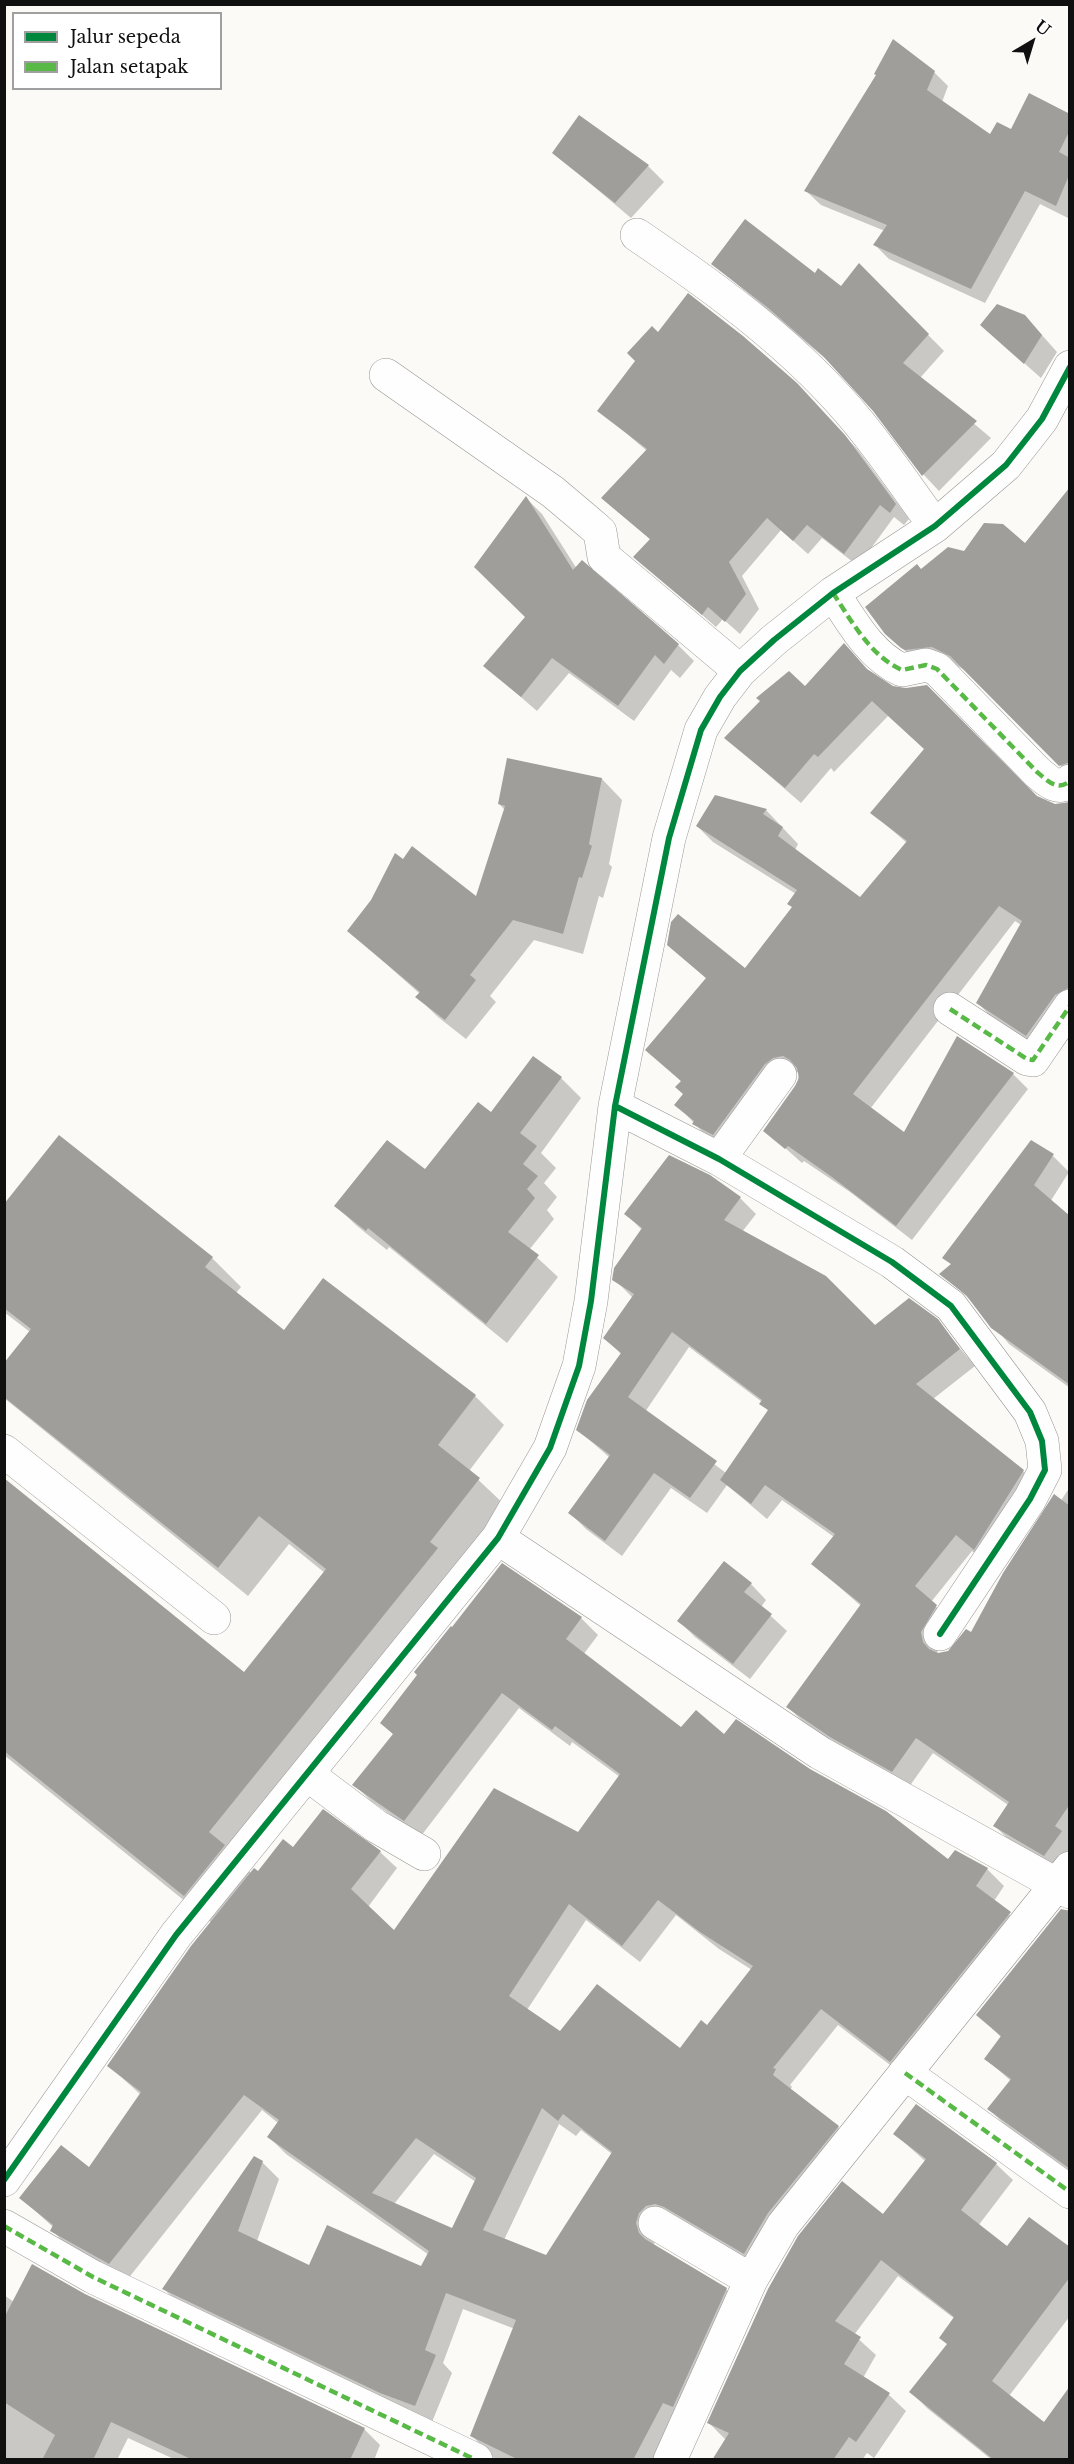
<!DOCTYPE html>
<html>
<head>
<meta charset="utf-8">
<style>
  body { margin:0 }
  #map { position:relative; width:1074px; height:2464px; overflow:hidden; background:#fcfaf6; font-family:"Libre Baskerville",serif }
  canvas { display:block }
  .frame { position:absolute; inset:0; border:6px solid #101010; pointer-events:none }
  .legend { position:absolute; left:12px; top:12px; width:210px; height:78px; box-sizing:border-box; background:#fff; border:2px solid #9f9f9f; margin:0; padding:8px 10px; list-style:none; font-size:18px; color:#101010 }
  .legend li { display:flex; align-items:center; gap:12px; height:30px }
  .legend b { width:30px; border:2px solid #9f9f9f }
  .north { position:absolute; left:1002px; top:12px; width:60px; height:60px; -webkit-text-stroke:4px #fff; paint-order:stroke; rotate:38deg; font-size:16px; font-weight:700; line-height:24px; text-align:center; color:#101010 }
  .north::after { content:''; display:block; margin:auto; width:21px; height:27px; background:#101010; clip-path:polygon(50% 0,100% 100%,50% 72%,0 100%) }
</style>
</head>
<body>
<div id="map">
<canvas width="1074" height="2464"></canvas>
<div class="frame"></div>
<ul class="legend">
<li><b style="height:8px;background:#00873e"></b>Jalur sepeda</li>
<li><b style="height:8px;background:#58b947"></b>Jalan setapak</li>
</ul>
<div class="north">U</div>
</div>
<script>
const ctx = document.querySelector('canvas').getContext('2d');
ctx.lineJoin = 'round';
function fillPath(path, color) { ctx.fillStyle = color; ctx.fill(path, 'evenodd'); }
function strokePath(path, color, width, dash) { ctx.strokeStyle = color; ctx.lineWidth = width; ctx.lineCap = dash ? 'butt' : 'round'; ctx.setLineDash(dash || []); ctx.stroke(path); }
const shadow = new Path2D(`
  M934,72L948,86L942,102L991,136L1070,115V219L1040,204L985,303L889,259L875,245L885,231L821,205L806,191Z
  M580,117L648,166L664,182L631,218L554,153Z
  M713,264L815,275L842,288L859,265L944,351L920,378L991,438L939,491L924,475L874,410L834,366Z
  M1025,316L1057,352L1041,378L998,340Z
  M658,334L810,398L858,450L909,519L904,525L894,517L858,566L822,538L808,554L781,530L742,576L759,609L740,634L723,619L716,627L635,557L651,540L617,511L647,451L599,410Z
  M1070,497V775L967,671L949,662L918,663L886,633L921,571L965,552L1025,545Z
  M527,499L542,514L577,569L678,645L694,661L680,678L671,670L634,721L569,673L537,711L485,666L527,617Z
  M871,673L1038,799L1050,804H1070V1012L1043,1051L993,1019L978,1003L1021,925L1015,921L870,1109L904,1134L1013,1074L1028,1089L912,1240L850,1192L804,1161L802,1163L765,1130L797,1086L799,1072L789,1073L729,1150L710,1140L676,1104L685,1094L682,1082L647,1050L707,979L668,945L746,970L793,908L796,894L713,842L697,826L716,797L766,810L798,844L795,850L861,899L907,843L872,813L926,750L888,716L834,772L831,768L801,803L726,738L805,688Z
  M602,779L622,800L609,864L612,867L603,898L599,896L583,954L534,940L490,996L496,1002L466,1039L438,1017L417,997L420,994L349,931L476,898L505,810L499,804Z
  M533,1058L561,1078L581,1098L541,1153L556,1168L544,1183L557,1197L547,1210L554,1219L529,1250L558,1277L507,1343L389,1247L387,1250L357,1226L336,1206L425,1171L491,1114Z
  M1053,1156L1069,1172L1050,1202L1070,1218V1388L1009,1344L974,1303L941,1274L952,1265L944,1258Z
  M740,1198L756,1214L742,1232L875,1327L937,1321L975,1366L933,1399L1023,1471L1039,1487L990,1565L972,1551L931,1602L952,1622L937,1649L938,1654L949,1652L971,1635L1070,1487V1859L1061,1871L1011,1842L995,1826L1008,1805L933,1753L909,1787L848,1753L804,1723L788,1707L861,1606L813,1564L834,1537L782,1500L767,1519L727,1485L707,1513L671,1488L622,1556L586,1529L570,1513L609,1457L578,1430L621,1354L605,1338L633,1298L614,1279L642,1230L626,1214ZM689,1347L762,1402L769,1411L726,1473L645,1412Z
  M4,1206L212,1258L241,1287L236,1293L284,1332L475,1396L504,1425L469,1471L508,1508L238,1860L252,1874L258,1873L293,1849L380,1852L397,1868L368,1907L395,1932L578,1834L620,1777L572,1742L570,1746L519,1708L421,1836L371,1801L354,1784L394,1735L382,1723L581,1618L598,1635L583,1655L681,1730L725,1736L949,1861L956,1852L987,1869L1004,1886L994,1901L1027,1930L907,2078L838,2025L790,2085L792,2087L790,2090L838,2127L855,2144L762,2270L656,2230L654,2246L726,2289L743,2306L657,2460H496L472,2436L515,2329L463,2309L443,2363L452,2373L432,2422L181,2306L164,2289L262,2162L279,2179L257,2241L310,2267H422L429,2255L286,2154L269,2137L278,2123L262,2110L127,2280L68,2247L52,2230L53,2227L21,2198L90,2169L141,2095L109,2066L212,1923L4,1755V1480L245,1674L325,1573L289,1544L248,1596L4,1398V1365L30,1332L4,1312ZM676,1915L719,1949L752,1970L707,2027L680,2050L561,2033L527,2010L586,1920L640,1962ZM559,2124L576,2136L581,2130L612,2154L547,2257L504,2240ZM434,2154L476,2182L453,2230L394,2204Z
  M751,1584L766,1600L761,1607L787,1631L750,1679L695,1637L679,1621Z
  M1062,1910H1070V2171L1005,2125L989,2109L1011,2081L986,2059L1002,2038L978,2015Z
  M895,2134L996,2164L1013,2180L978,2226L1008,2248L1070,2249V2316L1009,2396L1070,2460H992L928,2409L911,2392L948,2345L955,2319L898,2276L854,2335L876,2355L863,2378L889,2395L906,2411L874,2458L867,2453L862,2460H713L726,2440L709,2423L926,2162Z
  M4,2295L14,2302L84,2295L364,2429L380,2445L374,2460H176L128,2438L117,2460H4Z`);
const building = new Path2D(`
  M893,39L935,71L927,90L990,134L997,122L1011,129L1029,93L1070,114V130L1059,152L1070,158V173L1056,206L1025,191L971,289L873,245L887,225L804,191L876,75L874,74Z
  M579,115L649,165L615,203L552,153Z
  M745,219L815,273L818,268L841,286L859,263L929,334L903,363L977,421L922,476L873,411L823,356L767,307L711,264Z
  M688,293L743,336L797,383L845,435L896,504L890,513L880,505L844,554L807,525L793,541L767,518L729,562L746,594L725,622L708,607L702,615L633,557L650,539L601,498L647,449L597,411L635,361L627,353L652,326L658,332Z
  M997,304L1025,315L1042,335L1024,364L980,325Z
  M1070,487V762L1059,766L950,656L932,647L905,650L901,648L885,634L865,607L917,564L921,569L948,547L964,551L984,523L1003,524L1025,543Z
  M526,496L573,570L582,560L679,644L664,664L655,655L618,706L552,658L521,697L483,666L525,617L474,567Z
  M844,643L867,669L893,686L906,688L927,685L1037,796L1055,804L1070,802L1068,988L1055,995L1026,1036L976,1003L1022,921L999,906L853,1094L904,1132L957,1036L1014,1073L896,1226L832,1177L788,1146L785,1149L763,1131L795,1086L799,1078L797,1068L790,1060L783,1056L773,1058L765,1064L713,1135L692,1124L694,1121L674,1105L683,1094L675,1087L681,1081L645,1050L706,978L667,945L671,922L678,914L745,968L792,907L787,904L797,890L696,826L715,795L767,809L763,814L783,827L778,836L860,897L907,841L870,813L924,749L872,701L818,757L814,754L785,788L724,738L760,701L756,698L789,671L805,686Z
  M507,758L602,778L589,844L592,846L582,878L579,877L563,934L513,920L470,975L476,980L445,1020L415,997L420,992L347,931L371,900L395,853L403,859L412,846L476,896L505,806L498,804Z
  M533,1056L562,1077L520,1133L537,1146L523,1164L538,1176L527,1189L535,1198L508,1232L539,1255L486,1324L368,1228L366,1231L334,1206L387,1140L425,1169L478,1102L491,1112Z
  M59,1135L213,1257L205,1267L284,1330L323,1278L476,1395L438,1445L480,1478L430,1542L438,1548L209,1832L225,1845L184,1896L4,1751V1478L244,1672L326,1569L259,1516L218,1568L4,1397V1363L31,1329L4,1308V1204Z
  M1031,1140L1054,1154L1034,1185L1070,1216V1385L991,1328L966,1295L939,1274L951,1264L942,1258Z
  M669,1155L710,1175L741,1197L724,1220L826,1276L875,1325L909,1298L938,1319L960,1349L916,1384L1024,1470L974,1550L956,1535L915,1586L937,1605L921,1632L923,1642L929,1649L938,1653L948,1651L966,1629L971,1632L1003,1573L1054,1494L1070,1506V1804L1055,1826L1062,1831L1044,1856L993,1826L1009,1802L916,1738L892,1772L830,1737L786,1707L861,1604L811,1564L835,1534L765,1485L751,1504L720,1480L768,1410L759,1404L762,1400L672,1332L628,1397L717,1461L690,1498L654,1473L605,1541L568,1513L610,1455L576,1430L587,1400L621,1353L603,1338L634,1294L612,1280L614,1268L642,1228L624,1214Z
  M724,1561L752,1583L744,1592L772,1614L733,1664L677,1621Z
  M502,1563L582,1617L566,1639L681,1727L696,1710L724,1734L736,1719L810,1769L886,1811L948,1859L955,1850L988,1868L976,1886L1011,1912L890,2062L821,2009L773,2068L776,2069L773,2075L839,2126L768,2213L744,2254L664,2207L655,2204L646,2206L639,2213L636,2223L639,2233L645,2239L727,2288L673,2407L663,2403L633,2460H519L470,2436L516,2320L446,2293L425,2350L436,2355L415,2406L380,2393L162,2289L254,2156L263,2161L238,2231L309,2265L327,2225L421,2266L429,2251L267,2137L279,2120L244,2095L109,2264L50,2231L53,2225L19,2198L61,2145L89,2167L141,2092L107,2066L191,1946L254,1868L258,1871L283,1839L293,1847L323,1809L381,1851L351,1889L394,1930L494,1788L578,1832L620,1774L555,1726L552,1730L502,1693L404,1821L352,1785L393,1734L380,1723L417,1675L414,1672L451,1626L452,1627ZM658,1900L700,1932L753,1966L707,2025L701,2020L680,2048L597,1984L560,2031L509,1996L569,1904L622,1946ZM542,2108L558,2121L563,2114L612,2152L546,2255L483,2230ZM416,2138L476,2178L452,2228L372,2193Z
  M1061,1909L1070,1911V2169L987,2109L1011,2079L984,2059L1001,2036L976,2015Z
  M916,2104L997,2163L961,2210L1007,2246L1029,2217L1070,2247V2277L992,2381L1044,2422L1070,2386V2460H994L909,2392L947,2344L939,2338L954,2317L881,2260L835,2321L861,2337L844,2364L890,2393L856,2442L849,2437L833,2460H712L729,2433L707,2423L768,2289L798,2236L842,2181L883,2214L926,2159L893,2134Z
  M32,2264L85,2294L365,2428L350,2460H193L111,2422L93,2460H42L55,2435L4,2402V2318Z`);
const minor = new Path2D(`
  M637,235C717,289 798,348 859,423C886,456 910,492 935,526
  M386,375L553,492L585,519L600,532L604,557L740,671
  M833,593C851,620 870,656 902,670L926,665L937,669L1037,772C1047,780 1057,792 1070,781
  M950,1009L1027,1059L1033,1060L1070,1006
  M615,1106L719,1159L892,1262L951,1306L1030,1412L1042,1441L1045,1470L1030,1499L940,1634
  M719,1159L780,1075
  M4,1451L214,1618
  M498,1538L820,1753L1070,1892
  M307,1774L376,1826L424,1854
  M905,2073L1070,2192
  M4,2180L176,1935L498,1538L550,1448L579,1366L591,1301L615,1106L669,838L701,730L720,697L740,671L774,640L833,593L935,526L1006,465L1042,419L1070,367
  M655,2223L751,2280
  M4,2226L93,2277L476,2460
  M670,2460L751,2280L783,2225L1070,1868`);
const quiet = new Path2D(`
  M833,593C851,620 870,656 902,670L926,665L937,669L1037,772C1047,780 1057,792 1070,781
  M950,1009L1027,1059L1033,1060L1070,1006
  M905,2073L1070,2192
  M4,2226L93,2277L476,2460`);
const cycleway = new Path2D(`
  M615,1106L719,1159L892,1262L951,1306L1030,1412L1042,1441L1045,1470L1030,1499L940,1634
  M4,2180L176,1935L498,1538L550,1448L579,1366L591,1301L615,1106L669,838L701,730L720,697L740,671L774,640L833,593L935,526L1006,465L1042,419L1070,367`);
fillPath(shadow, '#0003');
fillPath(building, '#a09e9b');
strokePath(minor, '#969594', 34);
strokePath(minor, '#fffefe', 33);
strokePath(quiet, '#58b947', 4.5, [9, 4.5]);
strokePath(cycleway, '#00873e', 6);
</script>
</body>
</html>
